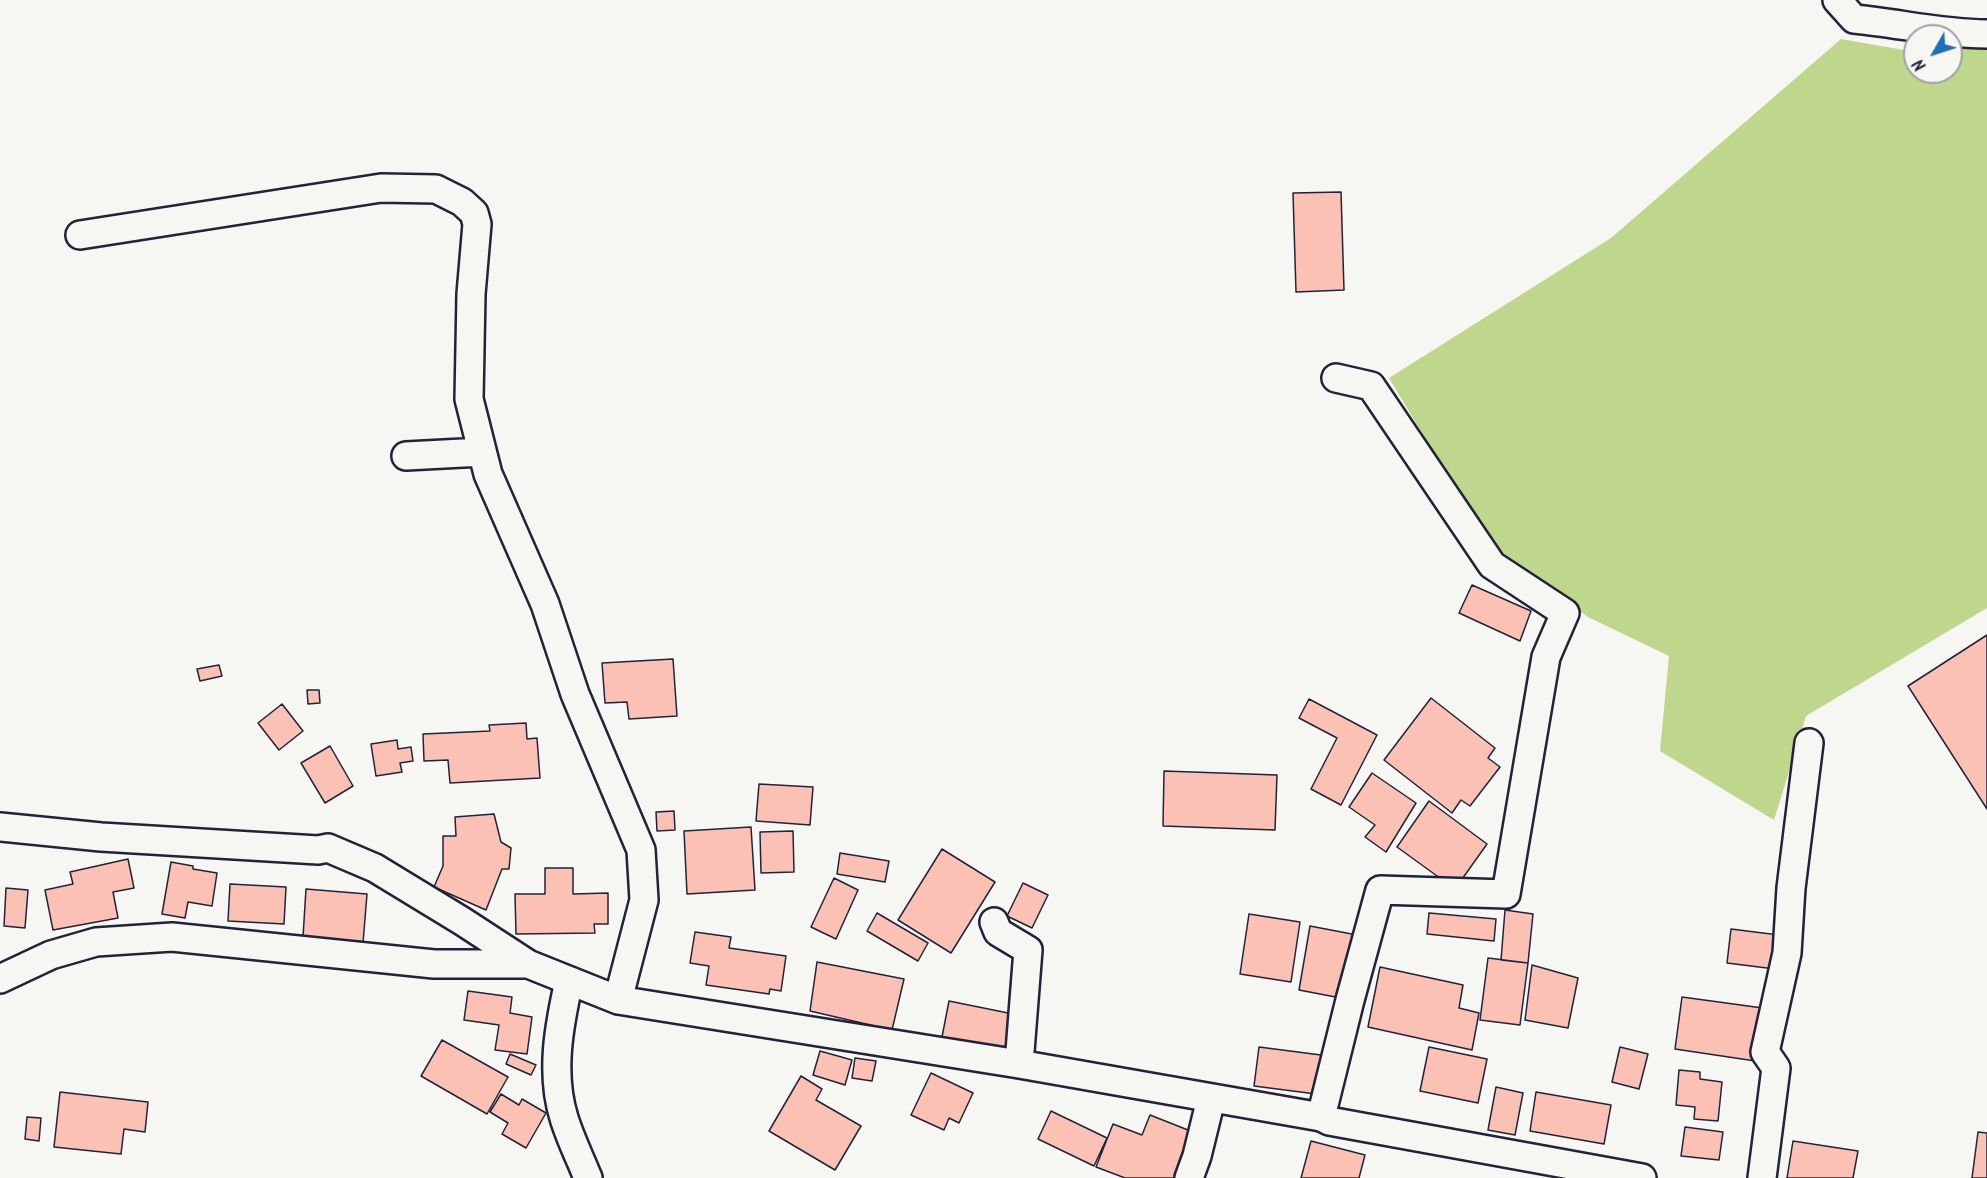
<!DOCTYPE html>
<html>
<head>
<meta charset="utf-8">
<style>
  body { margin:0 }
  #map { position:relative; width:1987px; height:1178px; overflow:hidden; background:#f6f6f2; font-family:Kalam,sans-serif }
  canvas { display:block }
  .north { position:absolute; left:1903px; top:24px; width:60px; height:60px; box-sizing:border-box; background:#f6f6f2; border:2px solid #a1a1a9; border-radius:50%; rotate:231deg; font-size:16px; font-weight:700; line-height:24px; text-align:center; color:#22223b }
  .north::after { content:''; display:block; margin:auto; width:21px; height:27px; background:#1f6fb2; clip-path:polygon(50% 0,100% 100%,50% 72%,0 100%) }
</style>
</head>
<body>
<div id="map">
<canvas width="1987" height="1178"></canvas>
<div class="north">N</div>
</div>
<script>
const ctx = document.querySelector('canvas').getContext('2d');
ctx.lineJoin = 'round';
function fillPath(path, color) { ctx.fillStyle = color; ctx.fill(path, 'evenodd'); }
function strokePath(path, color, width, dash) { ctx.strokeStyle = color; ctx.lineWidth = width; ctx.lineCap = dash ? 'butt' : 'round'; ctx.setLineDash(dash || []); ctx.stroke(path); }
const green = new Path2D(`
  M1841,39L1915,52V72H1951V53L1987,40V608L1806,716L1774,820L1660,751L1669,656L1588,617L1487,541L1389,378L1611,238Z`);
const building = new Path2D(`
  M1341,192L1344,290L1296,292L1293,193Z
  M1472,585L1531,611L1520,641L1459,613Z
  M1987,635V809L1908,686Z
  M673,659L677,716L629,719L627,702L605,703L602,663Z
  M219,665L222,676L200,681L197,669Z
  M307,690H319L320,703L308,704Z
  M1431,698L1495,748L1488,758L1500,767L1470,806L1461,800L1452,813L1384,760Z
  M1309,699L1377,735L1341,805L1311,789L1337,738L1299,718Z
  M282,704L303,731L279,750L258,723Z
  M526,723L527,739L537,738L540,778L450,783L448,760L424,761L423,734L490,731L489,725Z
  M397,740L398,749L411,747L413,761L400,763L402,772L376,776L371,744Z
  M330,746L353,786L325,803L301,763Z
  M1164,771L1277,775L1275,830L1163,826Z
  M1372,773L1416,803L1386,852L1365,837L1375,825L1349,807Z
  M759,784L813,787L810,825L756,821Z
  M1429,801L1487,844L1455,889L1397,847Z
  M674,811L675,830L657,831L656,812Z
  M494,814L501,842L511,848L509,869H502L486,910L434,887L443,866V836H456L455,817Z
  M751,827L755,890L687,894L684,831Z
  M793,831L794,872L761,873L760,832Z
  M942,849L995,882L951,953L898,920Z
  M840,853L889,861L885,882L837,874Z
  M128,859L134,888L113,892L118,918L53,930L45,890L73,884L70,872Z
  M171,862L193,866V869L217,873L212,906L188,902L185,918L162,914Z
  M545,868H573V894L608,893V924H594L595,933L516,934L515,894H545Z
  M834,878L858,890L836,939L811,927Z
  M1023,883L1048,895L1032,928L1007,916Z
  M230,884L286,887L284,924L228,921Z
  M6,888L28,890L25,928L4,926Z
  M306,889L367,894L363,943L303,937Z
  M1505,910L1533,914L1528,963L1501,960Z
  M877,913L928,943L918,961L867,931Z
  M1429,913L1496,919L1494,941L1427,934Z
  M1249,914L1300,922L1291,982L1240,974Z
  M1310,926L1357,935L1346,999L1299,990Z
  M1731,929L1779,935L1775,969L1727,963Z
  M695,932L731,937L729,948L786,956L781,991L770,989L769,994L706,985L709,966L690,963Z
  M1488,958L1528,963L1520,1025L1480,1020Z
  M817,962L904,979L892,1030L810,1011Z
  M1532,965L1578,978L1568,1028L1525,1020Z
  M1380,967L1463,985L1459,1008L1479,1013L1472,1050L1368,1027Z
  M468,991L512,997L510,1013L532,1017L527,1054L495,1050L499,1025L464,1020Z
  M1682,997L1770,1009L1762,1062L1675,1049Z
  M949,1001L1013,1014L1006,1051L942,1037Z
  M442,1040L508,1077L487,1114L421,1076Z
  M1259,1047L1321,1055L1316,1094L1254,1086Z
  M1429,1047L1487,1059L1478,1103L1420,1091Z
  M1620,1047L1648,1054L1639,1089L1612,1082Z
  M820,1051L852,1060L845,1085L813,1075Z
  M510,1054L536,1065L531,1075L506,1064Z
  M855,1058L876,1061L872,1081L852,1078Z
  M1679,1070L1700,1072V1079L1722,1082L1718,1121L1694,1119L1695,1107L1676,1105Z
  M931,1073L973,1093L959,1123L949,1118L944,1130L911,1115Z
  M801,1076L822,1089L816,1100L861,1126L835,1170L769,1131Z
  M1496,1087L1523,1093L1515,1135L1488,1130Z
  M60,1092L148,1102L145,1132L124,1129L121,1154L54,1147Z
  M1536,1092L1611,1105L1604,1144L1530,1131Z
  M501,1094L519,1105L522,1099L546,1113L526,1148L502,1134L508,1123L490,1112Z
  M1051,1111L1107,1138L1094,1166L1038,1139Z
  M1150,1115L1193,1132L1175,1178H1125L1096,1167L1113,1124L1142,1135Z
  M27,1117L41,1118L39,1141L25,1139Z
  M1685,1127L1723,1132L1719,1160L1681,1156Z
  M1978,1132L1987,1133V1178H1972Z
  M1311,1141L1365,1155L1359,1178H1301Z
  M1793,1141L1858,1151L1853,1178H1787Z`);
const minor = new Path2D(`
  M1837,0L1854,19C1898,23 1942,34 1987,34
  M80,235L381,188L436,189L462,202L474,213L477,224L471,294L469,399L488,474L545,604L575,694L641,850L644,900L618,1000
  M406,456L482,452
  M0,827L101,837L318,850L328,848L375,868L462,921L528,964
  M994,922L998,932L1028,950L1019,1064
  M0,979L51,955L96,942L172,937L434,964H528L618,1000L1019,1064L1321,1117L1329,1121L1642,1178
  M569,981C559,1026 550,1073 564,1118C570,1138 580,1158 588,1178
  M1321,1117L1350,1000L1380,890L1506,894L1546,657L1565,613L1492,565L1371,386L1336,378
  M1189,1178L1197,1156L1211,1099
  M1762,1178L1776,1068L1765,1052L1787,953L1791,888L1809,743`);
fillPath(green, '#bfd68d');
fillPath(building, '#fcc1b5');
strokePath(building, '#22223b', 1.5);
strokePath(minor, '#22223b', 32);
strokePath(minor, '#f6f6f2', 27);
</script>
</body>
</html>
